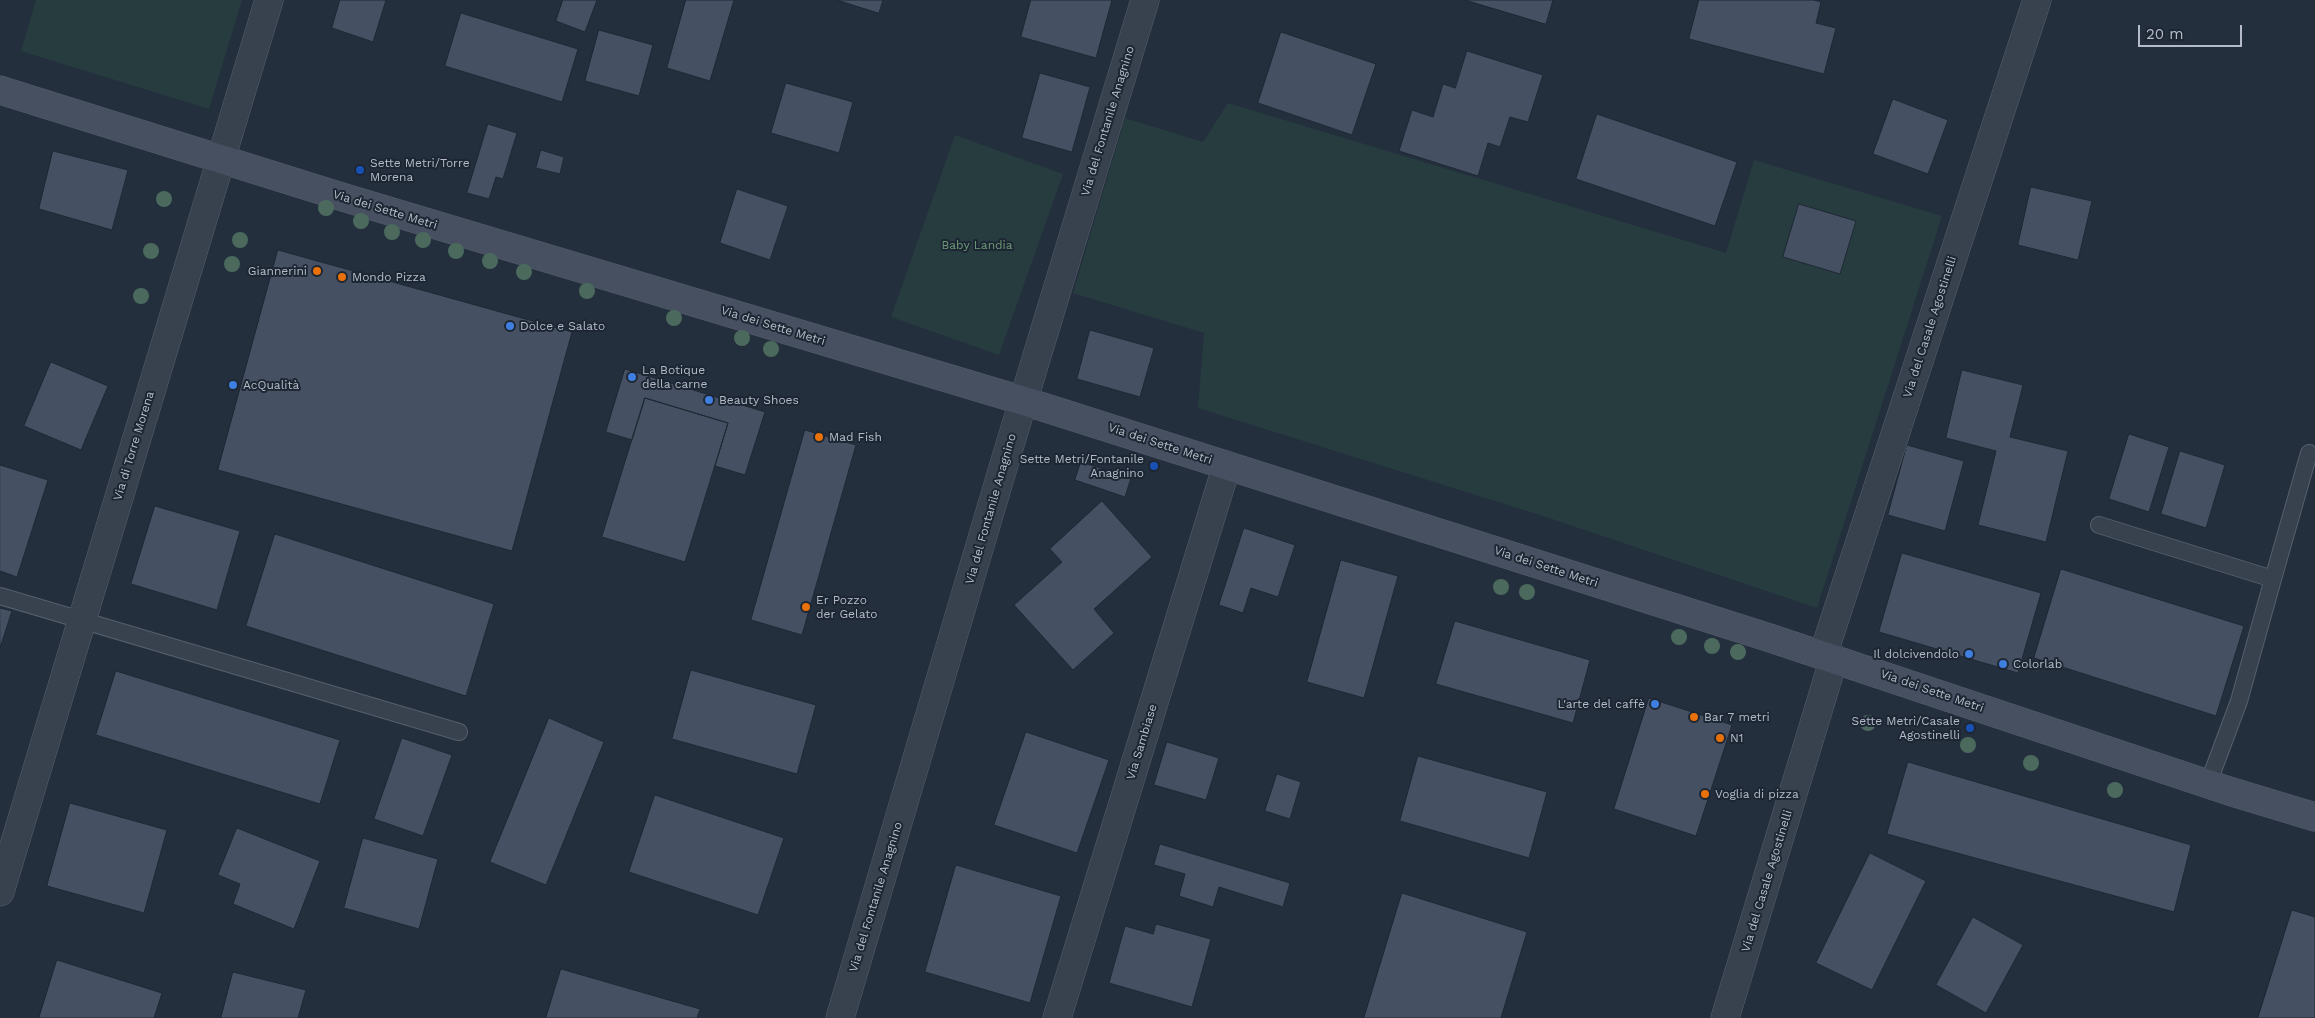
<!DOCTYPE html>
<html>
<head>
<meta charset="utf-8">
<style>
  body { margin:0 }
  #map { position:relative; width:2315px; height:1018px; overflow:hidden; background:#242f3e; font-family:"Work Sans",sans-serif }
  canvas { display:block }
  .scale { position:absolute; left:2138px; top:25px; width:104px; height:22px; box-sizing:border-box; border:2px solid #b4bcc9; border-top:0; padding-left:6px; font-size:15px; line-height:18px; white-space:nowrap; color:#b4bcc9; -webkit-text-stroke:4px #1d2633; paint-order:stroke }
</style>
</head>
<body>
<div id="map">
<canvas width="2315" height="1018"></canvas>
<div class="scale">20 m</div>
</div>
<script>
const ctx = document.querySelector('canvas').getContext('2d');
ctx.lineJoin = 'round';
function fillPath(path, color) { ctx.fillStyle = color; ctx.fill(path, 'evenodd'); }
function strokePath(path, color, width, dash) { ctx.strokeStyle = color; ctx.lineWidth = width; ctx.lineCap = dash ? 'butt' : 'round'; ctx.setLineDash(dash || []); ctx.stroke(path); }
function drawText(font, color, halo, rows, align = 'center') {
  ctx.font = font + ' "Work Sans",sans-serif'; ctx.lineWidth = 4; ctx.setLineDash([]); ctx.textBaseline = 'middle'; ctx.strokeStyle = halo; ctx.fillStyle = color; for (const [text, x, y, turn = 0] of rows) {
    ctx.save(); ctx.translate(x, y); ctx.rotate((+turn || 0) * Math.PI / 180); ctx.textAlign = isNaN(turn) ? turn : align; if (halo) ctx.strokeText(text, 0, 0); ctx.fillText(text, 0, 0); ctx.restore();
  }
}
const green = new Path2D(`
  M36,0H242L209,109L21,51Z
  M1228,103L1726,253L1754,160L1942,216L1817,608L1546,517L1198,408L1204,333L1073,293L1125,118L1203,142Z
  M955,135L1063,174L999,355L891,317Z`);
const building = new Path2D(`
  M340,0H386L373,42L332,28Z
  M563,0H597L585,32L556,21Z
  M686,0H734L710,81L667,68Z
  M837,0H883L879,13Z
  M1031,0H1112L1096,58L1021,37Z
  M1465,0H1553L1546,24Z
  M1699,0H1814L1821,2L1816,23L1836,28L1824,74L1689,39Z
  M461,13L578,49L562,102L445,66Z
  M599,30L653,45L639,96L585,81Z
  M1281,32L1376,64L1352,135L1258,103Z
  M1467,51L1543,75L1528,122L1510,117L1500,147L1488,143L1478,176L1399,151L1412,110L1433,117L1443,84L1455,88Z
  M1040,73L1090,87L1072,152L1022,138Z
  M786,83L853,102L839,153L771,133Z
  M1893,99L1948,120L1928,174L1873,154Z
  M1597,114L1737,162L1715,226L1576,179Z
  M488,124L517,133L503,179L496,177L489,199L467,193Z
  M541,150L564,157L560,174L536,168Z
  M53,151L128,170L112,230L39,209Z
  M2031,187L2092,201L2078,260L2018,245Z
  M737,189L788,206L770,260L720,243Z
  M1799,204L1856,221L1840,274L1783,257Z
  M278,250L572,332L512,551L218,470Z
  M1090,330L1154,348L1140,397L1077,379Z
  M51,362L108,386L81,450L24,426Z
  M625,369L765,412L745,475L715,466L728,423L645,398L632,440L606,432Z
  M1962,370L2023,385L2010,437L2068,451L2046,542L1978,525L1996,451L1946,438Z
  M645,398L728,423L685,562L602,537Z
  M805,430L856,445L802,635L751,620Z
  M2129,434L2169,447L2149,512L2109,499Z
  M1907,445L1964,461L1945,531L1888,515Z
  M2180,451L2225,465L2206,528L2161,514Z
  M1081,462L1131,478L1125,497L1075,480Z
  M0,465L48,480L17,577L0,571Z
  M1102,501L1152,557L1094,609L1114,633L1073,670L1014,605L1062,562L1050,549Z
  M155,506L240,531L217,610L131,584Z
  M1244,528L1295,545L1278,597L1251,588L1243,613L1219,605Z
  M275,534L494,604L466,696L246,626Z
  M1902,553L2041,593L2018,673L1879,632Z
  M1341,560L1398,576L1364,698L1307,682Z
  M2061,569L2244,626L2216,716L2034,658Z
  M0,608L12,611L0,648Z
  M1455,621L1590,660L1573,723L1436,684Z
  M691,670L816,705L797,774L672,739Z
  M116,671L340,740L320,804L96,735Z
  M1649,698L1732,725L1696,836L1614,809Z
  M549,718L604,742L546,885L490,862Z
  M1026,732L1109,760L1077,853L994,825Z
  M402,738L452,755L423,836L374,819Z
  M1167,742L1219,758L1206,800L1154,785Z
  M1418,756L1547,792L1529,858L1400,821Z
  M1908,762L2191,845L2174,912L1887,834Z
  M1277,774L1301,782L1290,819L1265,811Z
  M655,795L784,838L758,915L629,872Z
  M70,803L167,830L144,913L47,886Z
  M237,828L320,861L294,929L233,904L240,884L218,875Z
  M363,838L438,859L419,929L344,908Z
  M1160,844L1290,883L1283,907L1219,887L1213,907L1179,896L1185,874L1154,865Z
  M1870,853L1926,881L1872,990L1816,963Z
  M956,865L1061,896L1030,1003L925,972Z
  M1402,893L1527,932L1501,1018H1364Z
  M2292,910L2315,917V1018H2258Z
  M1973,917L2023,945L1986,1013L1936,985Z
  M1156,924L1211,939L1192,1007L1109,983L1125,926L1153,934Z
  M57,960L162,993L154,1018H39Z
  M561,969L700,1009L697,1018H546Z
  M233,972L306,990L298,1018H221Z`);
const lane = new Path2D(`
  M2099,525L2273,579L2239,701L2208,784
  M2273,579L2309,453
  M0,596L459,732`);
const street = new Path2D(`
  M1823,655L2037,0
  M0,892L269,0
  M840,1018L1005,461L1145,0
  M1057,1018L1227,465
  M1725,1018L1834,658`);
const secondary = new Path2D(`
  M0,90L339,196L1024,401L1770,638L2229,791L2315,817`);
const trees = [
  [164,199],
  [326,208],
  [361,221],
  [392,232],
  [240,240],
  [423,240],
  [151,251],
  [456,251],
  [490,261],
  [232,264],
  [524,272],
  [587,291],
  [141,296],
  [674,318],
  [742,338],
  [771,349],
  [1501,587],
  [1527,592],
  [1679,637],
  [1712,646],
  [1738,652],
  [1868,723],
  [1968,745],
  [2031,763],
  [2115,790]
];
const markers = [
  [360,170,5,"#1a4fb4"],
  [317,271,5,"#e8710a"],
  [342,277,5,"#e8710a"],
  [510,326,5,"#3f7fe0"],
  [632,377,5,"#3f7fe0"],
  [233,385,5,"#3f7fe0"],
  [709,400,5,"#3f7fe0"],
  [819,437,5,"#e8710a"],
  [1154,466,5,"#1a4fb4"],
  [806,607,5,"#e8710a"],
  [1969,654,5,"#3f7fe0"],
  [2003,664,5,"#3f7fe0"],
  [1655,704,5,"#3f7fe0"],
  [1694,717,5,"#e8710a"],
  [1970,728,5,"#1a4fb4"],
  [1720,738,5,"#e8710a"],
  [1705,794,5,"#e8710a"]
];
const streetNames = [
  ["Via del Fontanile Anagnino",1108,121,-73],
  ["Via dei Sette Metri",385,210,17],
  ["Via dei Sette Metri",773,326,17],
  ["Via del Casale Agostinelli",1930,327,-72],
  ["Via dei Sette Metri",1160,444,18],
  ["Via di Torre Morena",134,446,-73],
  ["Via del Fontanile Anagnino",991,509,-74],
  ["Via dei Sette Metri",1546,567,18],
  ["Via dei Sette Metri",1932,691,19],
  ["Via Sambiase",1142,742,-73],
  ["Via del Casale Agostinelli",1767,881,-73],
  ["Via del Fontanile Anagnino",876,897,-73]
];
const poiNames = [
  ["Sette Metri/Torre",370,163],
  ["Morena",370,177],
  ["Giannerini",307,271,"right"],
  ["Mondo Pizza",352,277],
  ["Dolce e Salato",520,326],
  ["La Botique",642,370],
  ["della carne",642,384],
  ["AcQualità",243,385],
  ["Beauty Shoes",719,400],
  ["Mad Fish",829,437],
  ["Sette Metri/Fontanile",1144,459,"right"],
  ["Anagnino",1144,473,"right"],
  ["Er Pozzo",816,600],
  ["der Gelato",816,614],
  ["Il dolcivendolo",1959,654,"right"],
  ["Colorlab",2013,664],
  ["L'arte del caffè",1645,704,"right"],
  ["Bar 7 metri",1704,717],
  ["Sette Metri/Casale",1960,721,"right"],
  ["Agostinelli",1960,735,"right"],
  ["N1",1730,738],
  ["Voglia di pizza",1715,794]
];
const parkNames = [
  ["Baby Landia",977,245]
];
fillPath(green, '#263c3f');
fillPath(building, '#455162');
strokePath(building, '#1f2835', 1);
strokePath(lane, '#565f6c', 18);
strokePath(street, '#565f6c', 29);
strokePath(secondary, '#565f6c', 29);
strokePath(lane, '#38414e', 16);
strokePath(street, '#38414e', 28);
strokePath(secondary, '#465061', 28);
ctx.fillStyle = '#4b6a5d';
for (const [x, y] of trees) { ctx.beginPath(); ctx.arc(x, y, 8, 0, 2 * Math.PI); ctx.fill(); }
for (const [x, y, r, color] of markers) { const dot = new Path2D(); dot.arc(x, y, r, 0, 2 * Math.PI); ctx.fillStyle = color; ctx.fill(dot); strokePath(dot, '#1d2633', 2); }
drawText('12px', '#b4bcc9', '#1d2633', streetNames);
drawText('12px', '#b4bcc9', '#1d2633', poiNames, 'left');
drawText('12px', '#6b9a76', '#1d2633', parkNames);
</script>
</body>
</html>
